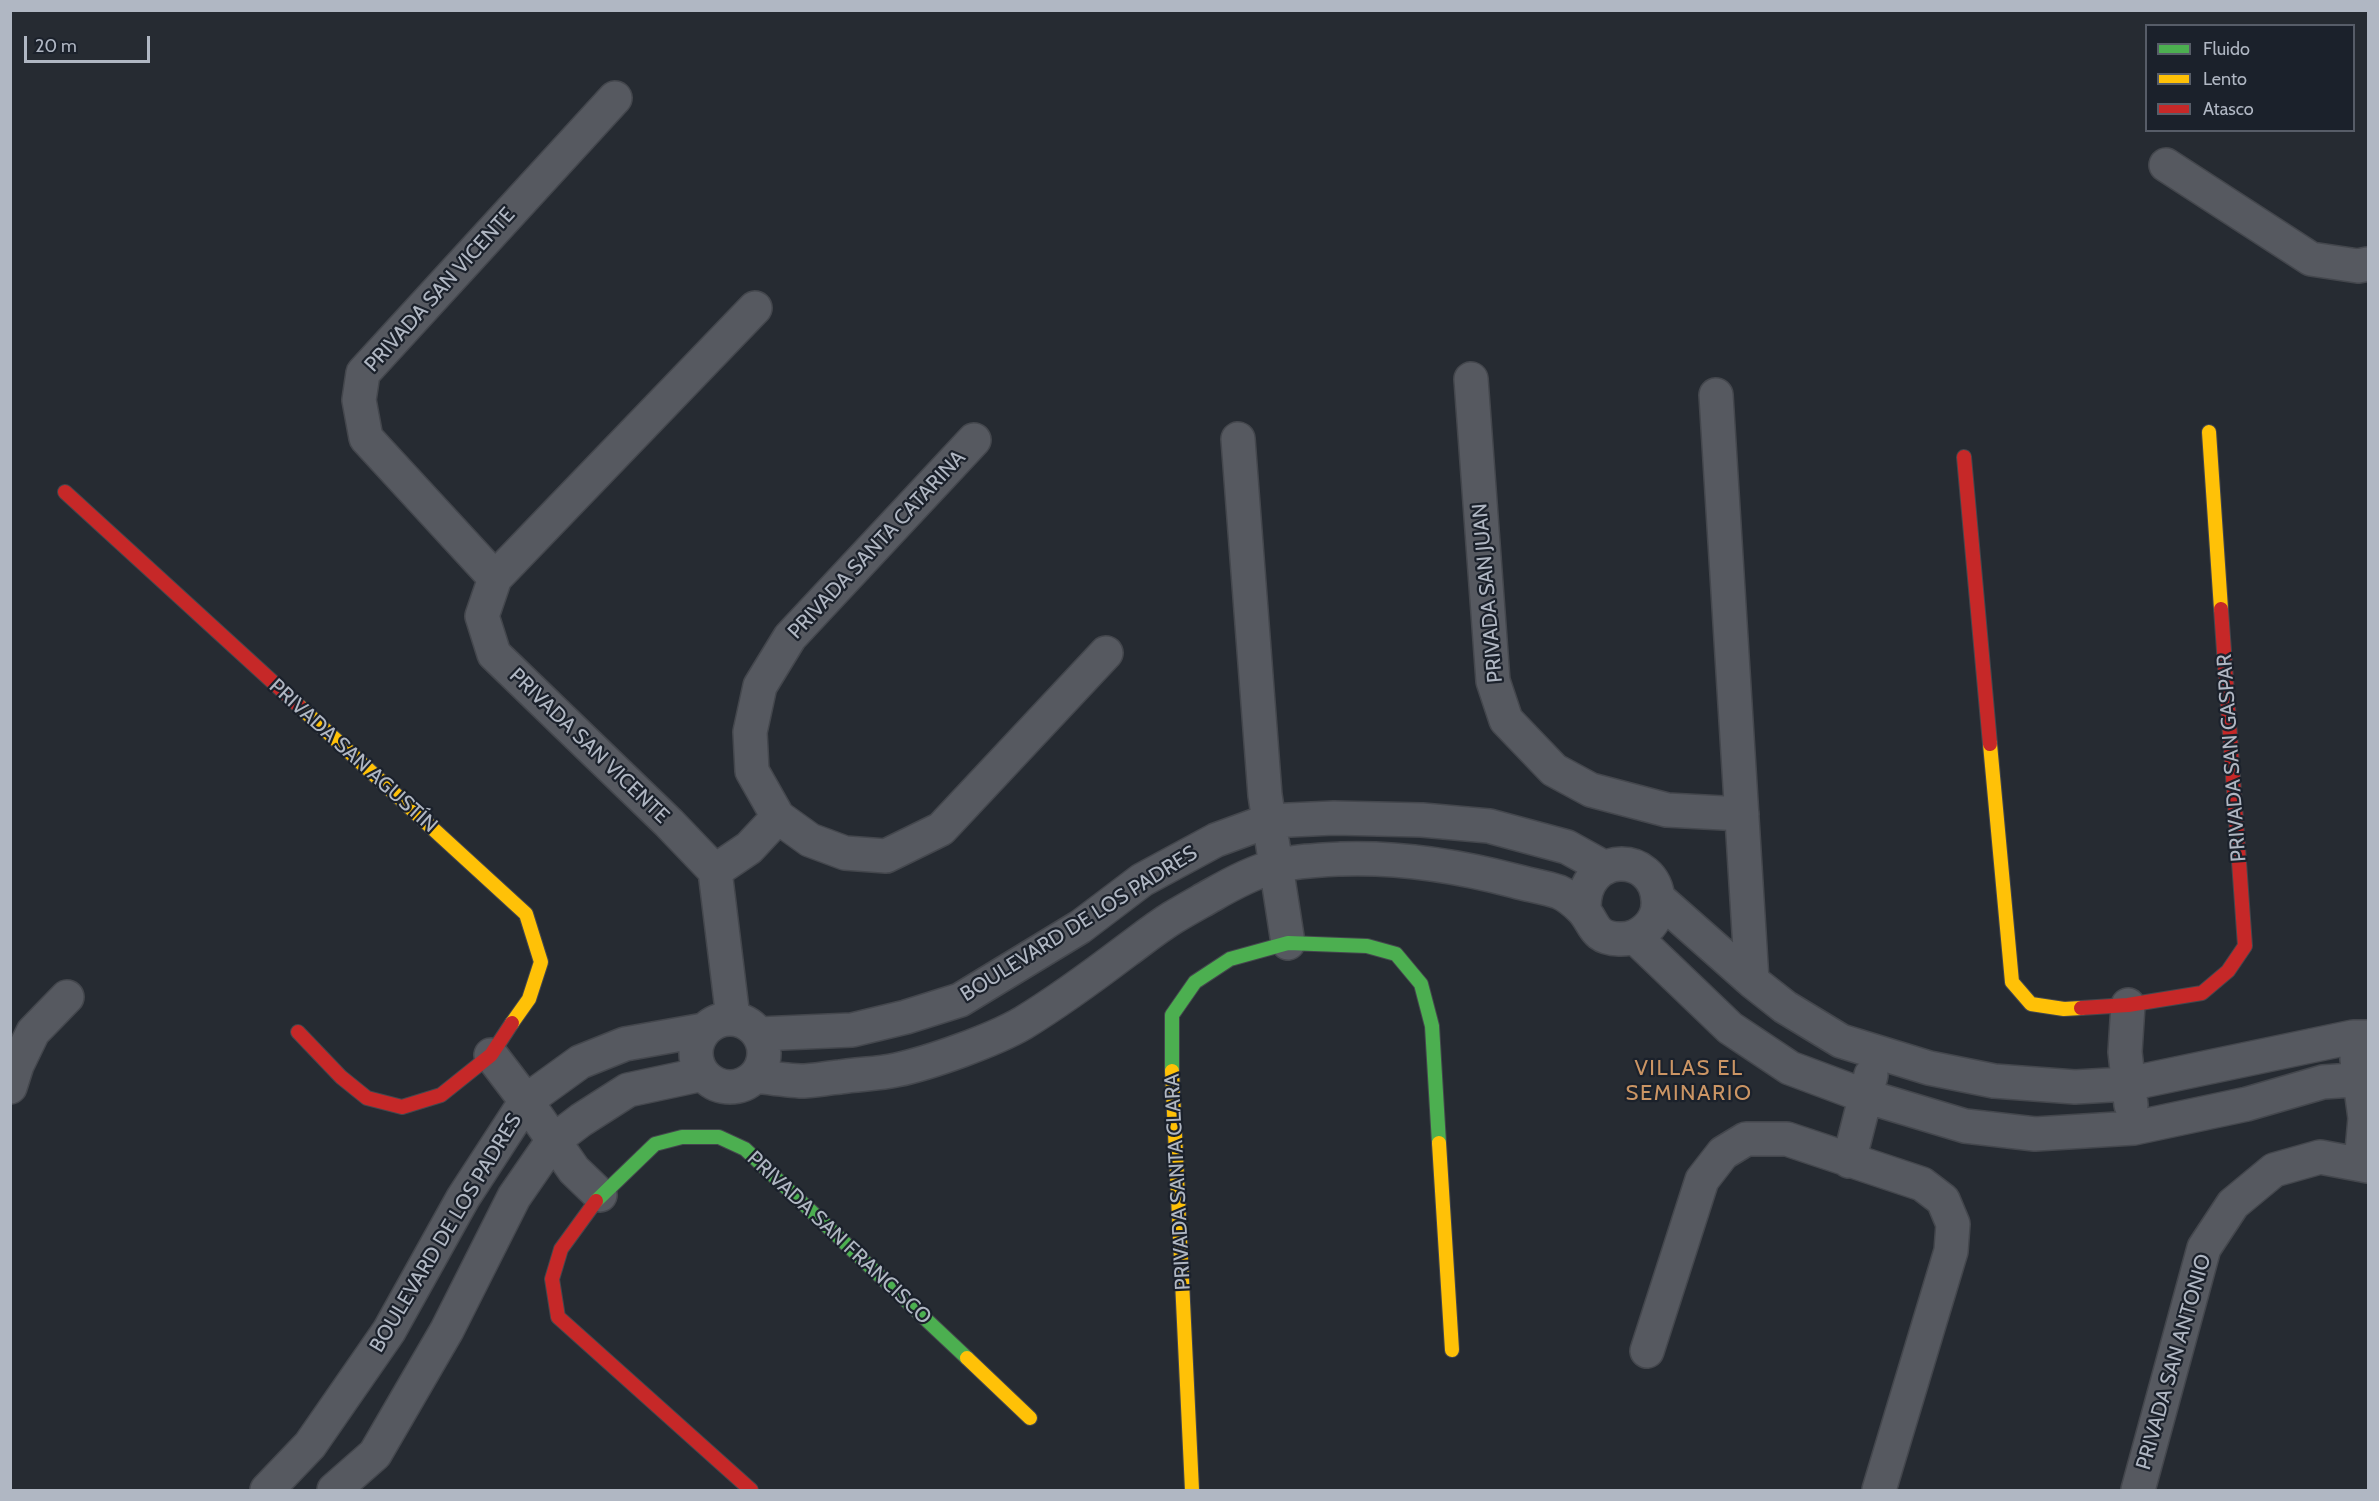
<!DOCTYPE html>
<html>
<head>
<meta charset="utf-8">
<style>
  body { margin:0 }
  #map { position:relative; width:2379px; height:1501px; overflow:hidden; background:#262b32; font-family:Cabin,sans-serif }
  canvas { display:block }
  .frame { position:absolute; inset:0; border:12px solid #b0b7c3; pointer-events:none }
  .legend { position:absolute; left:2145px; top:24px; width:210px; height:108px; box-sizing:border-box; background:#1b212b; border:2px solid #575d68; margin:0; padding:8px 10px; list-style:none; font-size:18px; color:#b0b7c3 }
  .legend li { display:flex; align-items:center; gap:12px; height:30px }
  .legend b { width:30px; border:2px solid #575d68 }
  .scale { position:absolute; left:24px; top:36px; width:126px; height:27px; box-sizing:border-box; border:3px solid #b0b7c3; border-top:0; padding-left:8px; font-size:18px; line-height:21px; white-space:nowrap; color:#b0b7c3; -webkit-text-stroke:4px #1b212b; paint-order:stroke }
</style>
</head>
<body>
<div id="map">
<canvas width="2379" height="1501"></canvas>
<div class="frame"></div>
<ul class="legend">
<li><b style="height:8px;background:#4caf50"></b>Fluido</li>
<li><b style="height:8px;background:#ffc107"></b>Lento</li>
<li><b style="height:8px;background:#c62828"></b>Atasco</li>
</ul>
<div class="scale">20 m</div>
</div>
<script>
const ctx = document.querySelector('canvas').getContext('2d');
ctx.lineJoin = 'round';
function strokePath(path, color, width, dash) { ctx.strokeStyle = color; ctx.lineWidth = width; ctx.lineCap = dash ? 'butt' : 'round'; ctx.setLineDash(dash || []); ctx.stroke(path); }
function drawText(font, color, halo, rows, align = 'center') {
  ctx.font = font + ' Cabin,sans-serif'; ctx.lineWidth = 4.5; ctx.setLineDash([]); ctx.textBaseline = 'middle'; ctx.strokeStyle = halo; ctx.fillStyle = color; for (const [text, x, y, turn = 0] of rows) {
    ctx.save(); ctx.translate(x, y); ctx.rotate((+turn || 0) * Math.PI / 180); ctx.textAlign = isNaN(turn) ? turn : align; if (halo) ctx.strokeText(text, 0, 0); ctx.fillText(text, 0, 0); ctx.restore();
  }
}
const street = new Path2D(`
  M2166,165L2311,259L2358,266L2368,264
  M1471,379L1493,681L1506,720L1554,770L1591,790L1667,810L1742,814
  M1716,395L1752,981
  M1238,439L1265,795L1288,943
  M974,440L790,637L760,686L750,732L752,771L778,817L810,840L845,853L886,856L941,829L1106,653
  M495,578L366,438L359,400L363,373L615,98
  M715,871L669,823L494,654L482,616L495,578L755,308
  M715,871L733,1018
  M715,871L749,848L778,817
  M1658,898L1752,981L1785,1007L1841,1041L1929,1068L1994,1081L2075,1087L2128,1084L2353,1037H2368
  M1635,937L1730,1028L1790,1068L1865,1096L1965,1126L2035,1134L2134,1128L2247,1104L2323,1082L2368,1079
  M2128,1005L2125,1052L2131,1105
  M696 1053a34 34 0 1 1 68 0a34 34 0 1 1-68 0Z
  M759,1034L852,1030L906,1017L960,1000L1080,927L1142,880L1216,840L1268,821L1334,818L1422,820L1489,826L1567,847L1605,868
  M491,1055L526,1101L574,1170L600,1195
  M2357,1059L2365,1118L2361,1163
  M755,1076C770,1078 785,1080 800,1081C813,1081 827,1078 840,1077C858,1074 878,1074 896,1070C930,1063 994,1040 1023,1023C1059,1001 1093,976 1126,951C1141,940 1156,928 1172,918C1185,910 1198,903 1212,895C1231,884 1251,873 1273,867C1294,861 1320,860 1341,859C1400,857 1458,866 1515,881C1529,885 1545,887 1559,892C1566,895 1576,903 1582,909C1595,922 1592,938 1619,939C1640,940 1660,922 1658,900C1655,851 1582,850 1584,910
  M10,1087L17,1065L33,1032L67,997
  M1849,1161L1871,1075
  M1647,1351L1702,1180L1723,1153L1746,1139H1787L1922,1184L1943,1200L1953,1224L1951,1251L1879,1490
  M267,1490L310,1445L389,1331L463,1198L526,1101L580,1062L625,1044L704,1030
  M334,1490L375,1454L447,1330L514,1197L552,1142L581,1120L628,1090L703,1074
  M2138,1490L2204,1248L2233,1204L2274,1170L2320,1157L2368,1166`);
const fast = new Path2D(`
  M1172,1071V1015L1195,982L1230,959L1288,943L1367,946L1396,954L1421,984L1432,1026L1439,1143
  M596,1201L655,1144L682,1137H719L745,1149L967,1358`);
const slow = new Path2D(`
  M2209,432L2221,609
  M299,706L526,914L541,962L529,999L512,1023
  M1990,744L2012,982L2031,1004L2064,1009L2081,1008
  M1172,1071L1192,1490
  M1439,1143L1452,1350
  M967,1358L1030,1418`);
const jam = new Path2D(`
  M1964,457L1990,744
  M65,492L299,706
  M2081,1008L2128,1005L2202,993L2228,971L2245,946L2221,609
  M298,1032L341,1077L367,1098L402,1107L441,1095L491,1055L512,1023
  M596,1201L561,1249L552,1279L558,1317L751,1490`);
const streetNames = [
  ["PRIVADA SAN VICENTE",440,290,-48],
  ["PRIVADA SANTA CATARINA",877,545,-47],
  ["PRIVADA SAN JUAN",1488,593,-95],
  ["PRIVADA SAN VICENTE",589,746,44],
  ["PRIVADA SAN AGUSTÍN",353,756,42],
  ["PRIVADA SAN GASPAR",2232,758,-94],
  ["BOULEVARD DE LOS PADRES",1079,924,-32],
  ["PRIVADA SANTA CLARA",1178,1182,-93],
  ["BOULEVARD DE LOS PADRES",446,1233,-59],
  ["PRIVADA SAN FRANCISCO",839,1238,43],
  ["PRIVADA SAN ANTONIO",2174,1362,-74]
];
const neighbourhoodNames = [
  ["VILLAS EL",1689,1069],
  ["SEMINARIO",1689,1094]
];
strokePath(street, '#44474d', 36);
strokePath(fast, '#44474d', 16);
strokePath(slow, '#44474d', 16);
strokePath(jam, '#44474d', 16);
strokePath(street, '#565960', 33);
strokePath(fast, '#4caf50', 14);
strokePath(slow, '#ffc107', 14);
strokePath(jam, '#c62828', 14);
drawText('21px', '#b0b7c3', '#1b212b', streetNames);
ctx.letterSpacing = '1.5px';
drawText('22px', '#cb9564', '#1b212b', neighbourhoodNames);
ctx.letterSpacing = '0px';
</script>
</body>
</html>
